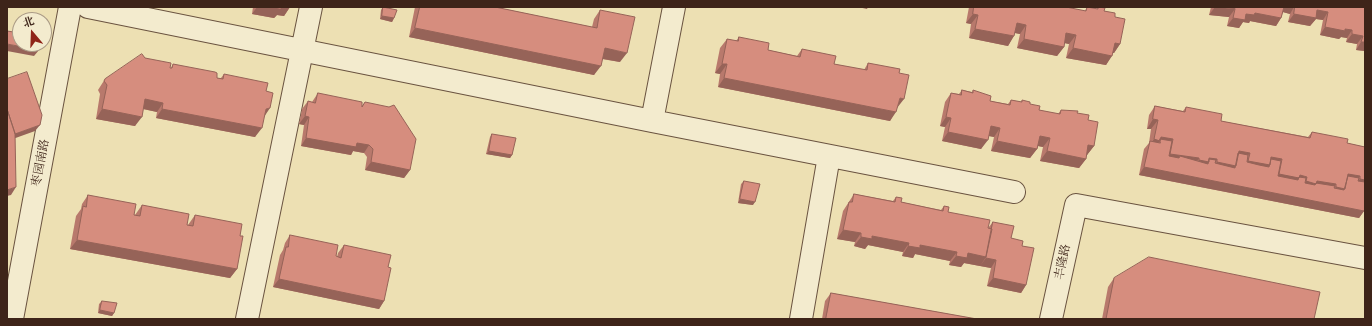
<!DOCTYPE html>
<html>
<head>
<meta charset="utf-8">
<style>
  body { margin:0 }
  #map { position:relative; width:1372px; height:326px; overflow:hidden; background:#ede0b3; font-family:"Gentium Book Plus","Noto Serif SC",serif }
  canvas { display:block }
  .frame { position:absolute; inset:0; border:8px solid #3e2419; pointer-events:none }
  .north { position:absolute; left:12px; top:12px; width:40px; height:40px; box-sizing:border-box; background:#f3ebce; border:1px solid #ab9b86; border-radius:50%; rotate:341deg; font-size:11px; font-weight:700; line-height:16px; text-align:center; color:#3e2419 }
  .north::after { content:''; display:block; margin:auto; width:14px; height:18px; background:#8f2418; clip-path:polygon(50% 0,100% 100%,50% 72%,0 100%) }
</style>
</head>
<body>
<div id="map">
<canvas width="1372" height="326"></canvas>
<div class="frame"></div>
<div class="north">北</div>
</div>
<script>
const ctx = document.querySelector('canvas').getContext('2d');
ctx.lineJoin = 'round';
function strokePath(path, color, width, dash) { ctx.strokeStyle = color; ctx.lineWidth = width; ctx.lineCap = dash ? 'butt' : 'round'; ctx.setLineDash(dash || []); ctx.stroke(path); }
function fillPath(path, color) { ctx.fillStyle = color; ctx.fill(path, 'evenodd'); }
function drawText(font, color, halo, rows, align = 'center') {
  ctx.font = font + ' "Gentium Book Plus","Noto Serif SC",serif'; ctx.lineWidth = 3; ctx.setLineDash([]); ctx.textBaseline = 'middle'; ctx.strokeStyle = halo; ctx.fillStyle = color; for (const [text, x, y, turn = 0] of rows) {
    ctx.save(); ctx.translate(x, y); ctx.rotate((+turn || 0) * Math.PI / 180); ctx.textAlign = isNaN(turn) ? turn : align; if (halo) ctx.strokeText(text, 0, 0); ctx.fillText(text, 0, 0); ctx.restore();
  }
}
const minor = new Path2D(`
  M88,7L652,121L1014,192
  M652,121L674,7
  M12,319L70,7
  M247,319L311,7
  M801,319L829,156
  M1051,319L1076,205L1365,258`);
const wall = new Path2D(`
  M253,7H290L284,16L277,15L274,18L252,14Z
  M383,7L394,18L392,22L380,19L381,10Z
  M415,7H495L592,27L594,19L600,10L620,62L602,59L594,75L409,37Z
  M969,7H1066L1085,11L1087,7L1097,9L1098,7L1115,17L1120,44L1114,53H1113L1106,65L1066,58L1069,44L1064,43V47L1057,56L1017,48L1020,34L1015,33L1008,46L969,38L971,24L966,23Z
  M1211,7H1365V51L1356,50L1357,44L1346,42L1347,38L1341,37L1339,39L1320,35L1323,20L1316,19L1310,26L1288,22L1290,14L1283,12L1281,18L1276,26L1250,21L1249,23L1243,22L1239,28L1227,26L1229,17L1209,15Z
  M739,37L768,50L797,56L802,49L834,64L864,70L868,63L899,73L897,108L890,121L718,87L720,74L715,73L720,48L727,39L736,41Z
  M145,58L170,68H171L173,64L217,78H221L224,74L266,91L264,117L255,137L156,118L157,112L143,109L135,126L96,119L100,94L98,90L105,79Z
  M962,90L972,92L973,90L990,101L1008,104L1011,100L1021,102L1022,100L1039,110L1058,114L1061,110L1077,113L1088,120L1094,146L1087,155H1086V159L1079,168L1040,161L1043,147L1038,146L1037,149L1030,158L991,151L994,137L989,136L981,149L942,141L945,127L940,126L945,102L951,93L959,94Z
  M318,93L362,106L365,102L410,170L404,178L365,170L367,157L364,153L353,151L351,155L301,146L304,125L299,124L302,109L308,101L312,102Z
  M1155,106L1183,111L1186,107L1221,121L1308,137L1312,132L1347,143L1365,147L1364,211L1359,218L1139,175L1144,149L1149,143L1151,129H1147L1149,115Z
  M492,134L512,155L510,158L486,154L490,137Z
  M744,181L753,205L738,203L741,184Z
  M854,194L893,201L896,197L901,202L941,210L944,206L948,212L988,228L993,222L1011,238L1022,246L1026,285L1021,293L987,286L991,268L980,266L981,264L980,266L964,263L961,267L949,265L950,261L915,254L913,258L902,256L903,252L868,245L865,249L854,246L855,242L837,239L843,211Z
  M88,195L135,215L142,205L187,225H188L195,215L240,236L237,269L230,278L70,249L76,216L81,209L82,204Z
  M290,235L337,257L338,253L344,245L388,267L384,301L379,309L273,287L280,255L283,250L285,243Z
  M1114,278L1314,319H1102L1108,287Z
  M831,293L977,319H822L825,301Z
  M102,301L114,313L112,316L98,313L99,304Z`);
const shadedWall = new Path2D(`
  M257,7H290L284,16L277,15L274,18L252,14Z
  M858,7H868L867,9Z
  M1215,7L1235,9L1229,17L1209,15Z
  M1282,7H1294L1290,14L1279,11Z
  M1317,10L1328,12L1323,20L1316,19L1310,26L1288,22L1294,14Z
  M1255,13L1281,18L1276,26L1250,21L1249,23L1243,22L1239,28L1227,26L1233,18L1246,14Z
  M973,14L978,15L971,24L966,23Z
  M382,16L394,18L392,22L380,19Z
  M1017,23L1026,25L1020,34L1010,32Z
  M1325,27L1345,29L1352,30L1347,38L1341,37L1339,39L1320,35Z
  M415,28L601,66L594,75L409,37Z
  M975,29L1014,36L1008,46L969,38Z
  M1066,33L1076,35L1069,44L1060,42Z
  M1352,34L1363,36L1357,44L1346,42Z
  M1024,39L1064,47L1057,56L1017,48Z
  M1361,42H1365V51L1356,50Z
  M1115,43L1120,44L1114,53L1108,52Z
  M7,44L39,50L34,56L7,51Z
  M605,48L627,53L620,62L598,58Z
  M1073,48L1112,56L1106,65L1066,58Z
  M722,64H727L720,74L715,73Z
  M724,78L896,112L890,121L718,87Z
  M900,98L904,99L897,108Z
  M145,99L163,103L157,112L139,108Z
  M270,108L264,117L266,109Z
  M102,109L142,117L135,126L96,119Z
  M162,109L262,128L255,137L156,118Z
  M305,116L309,117L304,125L299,124Z
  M946,117L951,118L945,127L940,126Z
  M1153,119L1158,120L1151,129H1147Z
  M40,125L35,131L10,140L14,134Z
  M991,126L1000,128L994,137L984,135Z
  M948,132L988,140L981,149L942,141Z
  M1040,136L1050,138L1043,147L1033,145Z
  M1161,137L1173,139L1167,149L1160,143V141L1154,150L1149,147L1154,139Z
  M306,138L357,143L369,145L364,153L353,151L351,155L301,146Z
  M997,141L1037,149L1030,158L991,151Z
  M1088,145L1094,146L1087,155L1082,154Z
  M489,151L512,155L510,158L486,154Z
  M1047,151L1086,159L1079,168L1040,161Z
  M1239,151L1250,153L1243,162L1237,161Z
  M1170,154L1199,158L1193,167L1180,156L1174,164H1164Z
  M1271,157L1282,159L1276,168L1270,165L1263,174L1242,170L1248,161Z
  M1209,158L1217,159L1211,168L1208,164V163L1202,171L1193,169L1199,160Z
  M371,162L410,170L404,178L365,170Z
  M1217,162L1236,166L1230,175L1210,171Z
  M1144,167L1364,211L1359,218L1139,175Z
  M1279,174L1300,175L1307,177L1301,186L1298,180L1299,178L1293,187L1273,183Z
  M1348,174L1360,176L1354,185L1346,184Z
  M1360,179L1365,180V189L1353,188Z
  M1306,181H1317L1336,184L1329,194L1310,193L1300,191Z
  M16,187L11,195L7,196V190Z
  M1336,187L1345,189L1338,198L1329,196Z
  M740,199L755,202L753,205L738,203Z
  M843,230L861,233L855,242L837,239Z
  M872,236L909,243L903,252L868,245L865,249L854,246L861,237Z
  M77,240L237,269L230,278L70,249Z
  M920,245L957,252L950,261L915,254L913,258L902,256L908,246Z
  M968,253L986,257L980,266L964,263L961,267L949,265L956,256Z
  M986,258L996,260L991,268L980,266Z
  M993,278L1026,285L1021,293L987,286Z
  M279,279L384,301L379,309L273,287Z
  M100,310L114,313L112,316L98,313Z`);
const building = new Path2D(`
  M269,7H281V9Z
  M383,7L397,10L394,18L382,16Z
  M420,7H495L597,28L600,10L635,17L627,53L605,48L601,66L415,28Z
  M974,7H1066L1086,11L1087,7L1098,9V7H1099L1105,8L1104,11L1115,13V17L1125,19L1120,44L1115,43L1112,56L1073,48L1076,35L1066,33L1064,47L1024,39L1026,25L1017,23L1014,36L975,29L978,15L973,14Z
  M1215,7H1284L1281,18L1255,13L1254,15L1246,14L1245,20L1233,18L1235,9Z
  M1295,7H1365V42H1361L1363,36L1352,34V30L1345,29V31L1325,27L1328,12L1317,10L1316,18L1294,14Z
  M7,31L20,33V44H40L39,50L7,44Z
  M739,37L769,43L768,50L800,57L802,49L836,56L834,64L867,70L868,63L900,69L899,73L909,75L904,99L900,98L896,112L724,78L727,64H722L727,39L738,41Z
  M142,54L145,58L171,63L170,68H172L173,64L215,72L217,73V78L223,79L224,74L268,83L266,91L273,93L270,108L266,109L262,128L162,109L163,103L145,99L142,117L102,109L107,85L104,81L105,79Z
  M27,72L42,115L40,125L15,134L7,109V79Z
  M962,90L973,93V90L991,96L990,101L1010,105L1011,100L1022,102V100L1030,102V104L1040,106L1039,110L1060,114L1061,110L1078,111L1077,113L1089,115L1088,120L1098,122L1094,146L1088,145L1086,159L1047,151L1050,138L1040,136L1037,149L997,141L1000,128L991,126L988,140L948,132L951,118L946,117L951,93L961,95Z
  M318,93L362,102V107L365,102L389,107L394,105L416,139L410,170L371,162L373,149L369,145L357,143L356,147L306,138L309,117L305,116L308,101L315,103Z
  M1155,106L1185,112L1186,107L1222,114L1221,121L1310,138L1312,132L1348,139L1347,143L1365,147V180L1360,179V176L1348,174L1345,189L1336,187V184L1317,181L1316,184L1306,181L1307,177L1300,175L1299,178L1279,174L1282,159L1271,157L1270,165L1248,161L1250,153L1239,151L1236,166L1217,162V159L1209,158V162L1199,160V158L1170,154L1173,139L1161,137L1160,141L1154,139L1158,120L1153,119Z
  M7,109L15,133L16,187L7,190Z
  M492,134L516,138L512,155L489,151Z
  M1160,139L1172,141L1169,156L1179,158L1180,156L1208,164L1209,159L1216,160L1215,163L1235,168L1238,153L1248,155L1247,162L1259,165L1269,167L1271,159L1281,161L1278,176L1298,180L1299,177L1306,178L1305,183L1315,185L1316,183L1335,186L1334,188L1344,190L1348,176L1359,178L1358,181L1365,182V208L1364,211L1144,167L1150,141L1160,143Z
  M744,181L760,184L755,202L740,199Z
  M854,194L895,202L896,197L902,198L901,202L943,211L944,206L949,207L948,212L990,220L988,228L992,229L986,257L968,253L967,258L956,256L957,252L920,245V248L908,246L909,243L872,236V239L861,237V233L843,230L849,202H852Z
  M88,195L136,204L134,215L140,216L142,205L189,214L187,225L193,226L195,215L242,224L240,236H243L237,269L77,240L83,206L86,207Z
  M993,222L1014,226L1011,238L1023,241L1022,246L1034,248L1026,285L993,278L996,260L986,258Z
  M290,235L338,245L336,256L341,258L344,245L391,255L388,267L391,268L384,301L279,279L286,247H288Z
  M1149,257L1320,292L1314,319H1106L1114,278Z
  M831,293L977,319H826Z
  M102,301L117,303L114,313L100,310Z`);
const streetNames = [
  ["枣园南路",41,163,-79],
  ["丰隆路",1063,262,-78]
];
strokePath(minor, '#6a5340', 24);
strokePath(minor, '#f3ebce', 22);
fillPath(wall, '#b8796c');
fillPath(shadedWall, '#966358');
fillPath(building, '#d68d7e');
strokePath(building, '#966358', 1);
drawText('12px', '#3e2419', '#f3ebce', streetNames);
</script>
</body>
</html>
